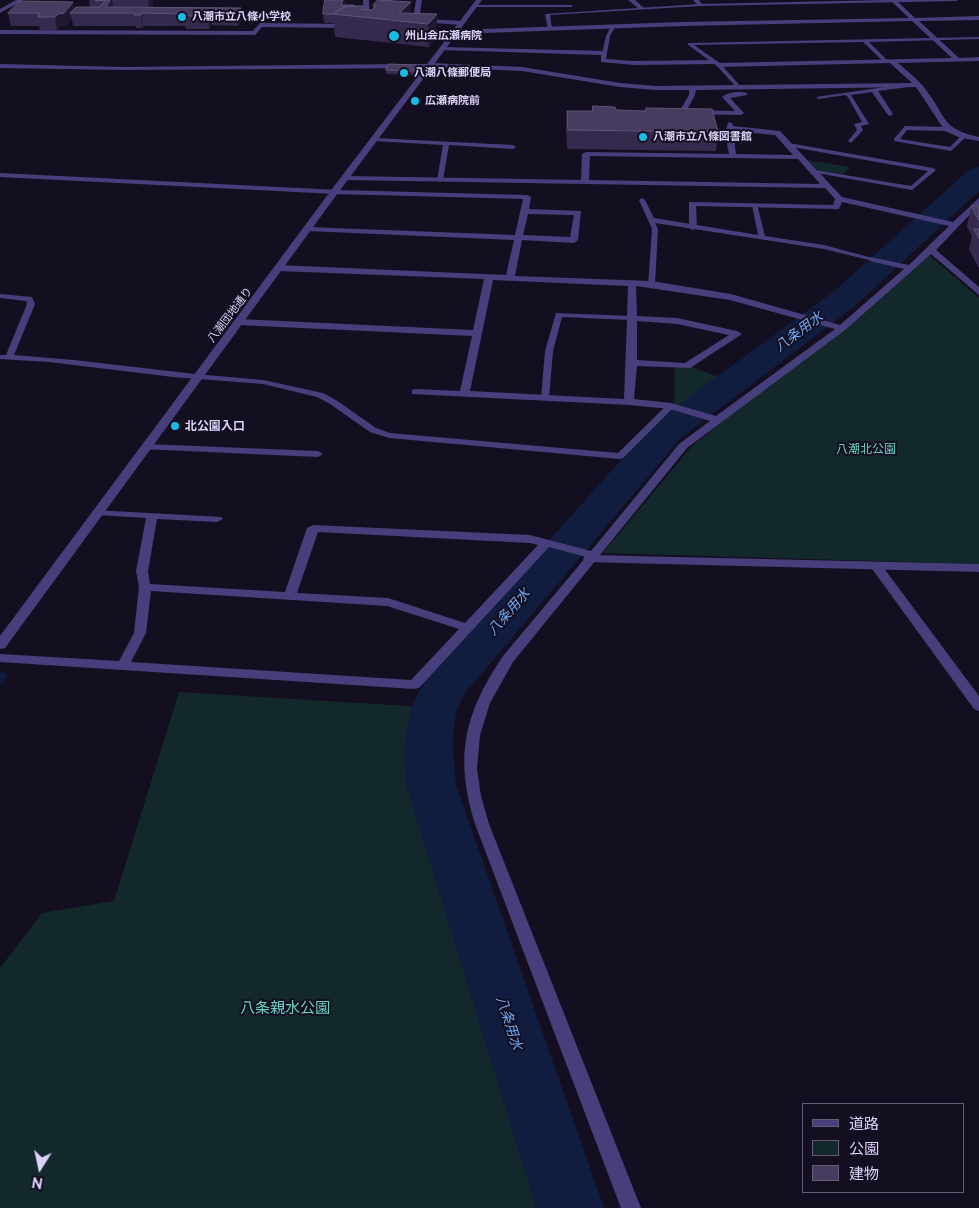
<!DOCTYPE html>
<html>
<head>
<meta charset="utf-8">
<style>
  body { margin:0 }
  #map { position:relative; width:979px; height:1208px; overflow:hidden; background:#140f20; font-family:Raleway,"Noto Sans JP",sans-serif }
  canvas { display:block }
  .legend { position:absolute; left:802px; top:1103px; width:162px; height:90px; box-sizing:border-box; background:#140f20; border:1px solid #645d78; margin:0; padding:6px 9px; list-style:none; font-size:15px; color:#dcd3fb }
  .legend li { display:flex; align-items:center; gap:10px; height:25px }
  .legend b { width:25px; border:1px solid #645d78 }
  .north { position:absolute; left:15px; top:1143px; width:50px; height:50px; -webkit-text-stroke:4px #140f20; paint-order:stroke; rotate:190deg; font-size:14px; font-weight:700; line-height:20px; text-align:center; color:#dcd3fb }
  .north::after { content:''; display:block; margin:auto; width:18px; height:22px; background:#dcd3fb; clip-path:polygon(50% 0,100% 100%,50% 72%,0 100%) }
</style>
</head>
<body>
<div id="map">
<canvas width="979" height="1208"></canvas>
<ul class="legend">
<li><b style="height:6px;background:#473f7b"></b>道路</li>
<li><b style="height:14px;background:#13282a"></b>公園</li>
<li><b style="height:14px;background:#473c60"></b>建物</li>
</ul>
<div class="north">N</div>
</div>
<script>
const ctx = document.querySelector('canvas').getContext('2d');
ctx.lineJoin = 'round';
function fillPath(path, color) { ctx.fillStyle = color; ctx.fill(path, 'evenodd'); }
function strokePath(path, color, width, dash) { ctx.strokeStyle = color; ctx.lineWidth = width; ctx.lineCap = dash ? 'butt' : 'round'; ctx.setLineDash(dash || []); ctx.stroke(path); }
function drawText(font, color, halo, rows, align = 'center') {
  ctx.font = font + ' Raleway,"Noto Sans JP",sans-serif'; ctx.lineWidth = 4; ctx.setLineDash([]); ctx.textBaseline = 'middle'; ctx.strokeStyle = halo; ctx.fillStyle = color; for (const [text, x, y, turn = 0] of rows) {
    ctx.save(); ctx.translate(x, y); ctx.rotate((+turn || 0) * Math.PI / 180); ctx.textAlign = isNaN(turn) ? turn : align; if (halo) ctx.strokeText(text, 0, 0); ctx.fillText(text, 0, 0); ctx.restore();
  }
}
const green = new Path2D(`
  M807,160L850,167L842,175L819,171Z
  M929,255L979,298V564L603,553L691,447Z
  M675,364L687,365L729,381L692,411L674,405Z
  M179,692L425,707L424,787L514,1068L564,1208H0V968L42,913L114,901Z`);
const stream = new Path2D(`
  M3,672L7,675L3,683L0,684V673Z`);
const river = new Path2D(`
  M979,167V191L855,306L681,438L484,671C478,679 470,686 464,695C448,721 454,756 456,785L604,1208H536L406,785C403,738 404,706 435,668L655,422L833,292L970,169Z`);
const service = new Path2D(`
  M886,0H958L956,1L700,6L550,15L552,29L550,30L548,29L545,14L700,4Z
  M475,5H571L573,6L571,7H473Z
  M611,26L615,27L610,36L607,53L602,54L606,36Z
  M979,37V39L869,42L887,60L885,63L863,42L694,45L721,64L741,87L738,89L717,66L687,44L689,43Z
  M0,64L123,67L403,64H429L432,66L429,68L123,70L0,68Z
  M906,84L908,85V87L878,91L893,114L890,116L888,115L872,92L851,95L869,124L861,126L863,130L851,143L848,141L857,130L854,124L862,122L848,97L845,95L819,99L816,97Z
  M905,126L948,127L951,129L948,131L907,130L900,139L950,147L962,135L967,136L951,151L894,141V139Z
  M375,138L513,145L516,147L513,149L449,145L443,180L440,182L437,180L443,145L373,141L372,140Z
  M788,143L933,168L936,170L912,190L811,172L809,171V169L911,186L928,171L786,146V144Z
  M642,198L645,200L654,218L758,235L752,205L757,204L765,236L824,245L876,259L873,261L824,249L655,223L658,229L655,284L648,286L652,229L639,200Z
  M0,294L32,297L35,304L14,355L74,360L195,374L263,380L323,393L336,400L376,428L390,433L618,453L668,404H671L675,406L623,458L620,459L389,438L370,432L330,404L317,397L263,384L173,377L49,362L0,359V355H6L27,304L26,301L0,298Z
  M556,313L630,316L634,318L630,320L562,317L553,351L549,398L545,400L541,398L545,351Z`);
const minor = new Path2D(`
  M16,0H23L0,13V9Z
  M363,0H369L370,21L346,28L262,27L255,35L0,34V30L253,31L260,23L346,24L364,20Z
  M416,0H422L419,20L416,22L413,20Z
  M628,0H635L644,8L639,9Z
  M693,0H699L703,5L698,6Z
  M890,0H896L915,18L979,16V20L919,21L959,58L979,57V61L898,63C907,71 919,80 926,90C947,117 941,129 979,137V141L961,138L945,131L916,87L696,90L695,95L687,110L735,111L722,97C728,92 739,91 747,93V95L730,98L744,113L741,115L682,114L679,112L689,95V90H655L620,87L522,71L431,67L428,65L431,63L522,67L620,83L655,86L912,83L890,63L719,67L716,65L719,63L952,58L912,21L682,26L455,34L452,32L455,30L682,22L909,18Z
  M422,19L462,21L465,23L462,25L420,22Z
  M442,47L604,51L607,53L606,59L634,61L715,60L718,62L715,64L634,65L601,62V55L440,50Z
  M730,122L732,123L733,126L780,131L842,197L953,222L979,198V205L936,250L979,287V295L931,254L845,330L687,448L513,662L490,703L480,735L477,769L481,796L489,824L641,1208H621L475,824C454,756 464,714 503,656L586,557L549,547L419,688L414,689L0,662V654L119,661L134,633L139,587L136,571L146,518L98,515L92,512L94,510L221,517L223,519L217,522L157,519L148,571L150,584L285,592L307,528L313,525L530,535L591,551L679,444L710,421L670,409L629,405L412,394V390L416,389L460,391L472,336L238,325L233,322L238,319L473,330L484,279L278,271L274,268L278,265L506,275L514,240L307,231L303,229L307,227L515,235L523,199L335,194L0,177V173L338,190L527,195L531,197L529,209L581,211L578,240L574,243L522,240L515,276L651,281L731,294L840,325L904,269L870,261V257L909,265L949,226L842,202L839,209H836L696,206L697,228L693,230L689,228V202L833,205L835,199L825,188L346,180L342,178L346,176L581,180L582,154L586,152L729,154L725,133L728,123ZM733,131L775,135L793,155L736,154ZM590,156L798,159L820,184L589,180ZM528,214L574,215L570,237L523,235ZM493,280L628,286L627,316L625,318L627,320L624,399L470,391ZM636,286L730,300L835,329L716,416L671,403L634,399L637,366L690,368L742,334L737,331L677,318L637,316ZM637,321L677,324L729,335L685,363L637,360ZM318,532L530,543L538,545L465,623L388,598L297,593ZM151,591L387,606L459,629L411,680L131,662L146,633Z
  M146,444L318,451L323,454L318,457L142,449L141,447Z
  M876,562L880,563L979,696V711L974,709L870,566Z`);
const tertiary = new Path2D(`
  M476,0H482L338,193L5,648L0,649V636L332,189Z
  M589,555L979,564V572L585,562L583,559L585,556Z`);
const wall = new Path2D(`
  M89,0H153V5L152,7L241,8L242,20L238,26L212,25L209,29H186L185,26H143V28H136L135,26H73L72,19L66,26H61L57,30H40L39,26H11L8,13L90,7Z
  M411,2V13L437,14V37L429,47L335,37L334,23H324L323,14L345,5L364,6V9L372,10L373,8V5Z
  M386,70H416L414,75L386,74Z
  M616,110L718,132L716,151L567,149L566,129L567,111H592Z
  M971,206H979V268L969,250L972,236L967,227Z`);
const shadedWall = new Path2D(`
  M110,0H112L114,9L106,7Z
  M148,0H153V5L149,12Z
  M343,0H345V5H341Z
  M73,2L75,13H70L72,19L66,26H61L57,30L55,17L58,14Z
  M411,2V22L399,13Z
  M241,8L242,20L238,26L236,14Z
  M142,13L143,26V28L141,15Z
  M211,13L212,25L209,29L208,16Z
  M437,14V37L429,47L428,24Z
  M416,65V70L414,75V71Z`);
const building = new Path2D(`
  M96,0H110L106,7L241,8L236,14L211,13L208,16H184L186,14L142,13L141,15H134L133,13H70L76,7H99L106,0L96,1Z
  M325,0H343L341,5H354V6L344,7L333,14H323Z
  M378,0L411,2L399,13L437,14L428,24L333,14L344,7L354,6H364L361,9L372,10L376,5H373Z
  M20,1L73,2L64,13L58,14L55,17H38L39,13H8Z
  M389,64L416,65L414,71L386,70Z
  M593,106L615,107L616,110L645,111L646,108L712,109L718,132L568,130L567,111H592Z
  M971,206H979V220Z
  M974,229H979V238Z`);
const markers = [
  [182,17,5,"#17bbe3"],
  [394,36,6,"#17bbe3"],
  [404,73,5,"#17bbe3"],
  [415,101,5,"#17bbe3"],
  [643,137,5,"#17bbe3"],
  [175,426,5,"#17bbe3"]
];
const farPoinames = [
  ["八潮市立八條小学校",192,17],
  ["州山会広瀬病院",405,36],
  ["八潮八條郵便局",414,73],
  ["広瀬病院前",425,101],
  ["八潮市立八條図書館",653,137]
];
const farStreetnames = [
  ["八潮団地通り",230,315,-53]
];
const poiNames = [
  ["北公園入口",185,426]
];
const parkNames = [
  ["八潮北公園",866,449]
];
const waterNames = [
  ["八条用水",799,332,-37],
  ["八条用水",509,612,-49],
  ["八条用水",509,1023,72]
];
const nearParknames = [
  ["八条親水公園",285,1008]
];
fillPath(green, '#13282a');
fillPath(stream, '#101d3f');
fillPath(river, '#101d3f');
fillPath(service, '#473f7b');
fillPath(minor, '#473f7b');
fillPath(tertiary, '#473f7b');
fillPath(wall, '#352a4d');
fillPath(shadedWall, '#201733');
fillPath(building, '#473c60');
strokePath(building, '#5e5478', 1);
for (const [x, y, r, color] of markers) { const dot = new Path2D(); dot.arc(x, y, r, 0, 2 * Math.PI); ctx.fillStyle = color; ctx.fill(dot); strokePath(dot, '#140f20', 2); }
drawText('bold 11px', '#dcd3fb', '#140f20', farPoinames, 'left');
drawText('11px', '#dcd3fb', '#140f20', farStreetnames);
drawText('bold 12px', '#dcd3fb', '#140f20', poiNames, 'left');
drawText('12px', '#67d3c3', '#140f20', parkNames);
drawText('italic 14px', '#6ca6f0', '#140f20', waterNames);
drawText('15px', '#67d3c3', '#140f20', nearParknames);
</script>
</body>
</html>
